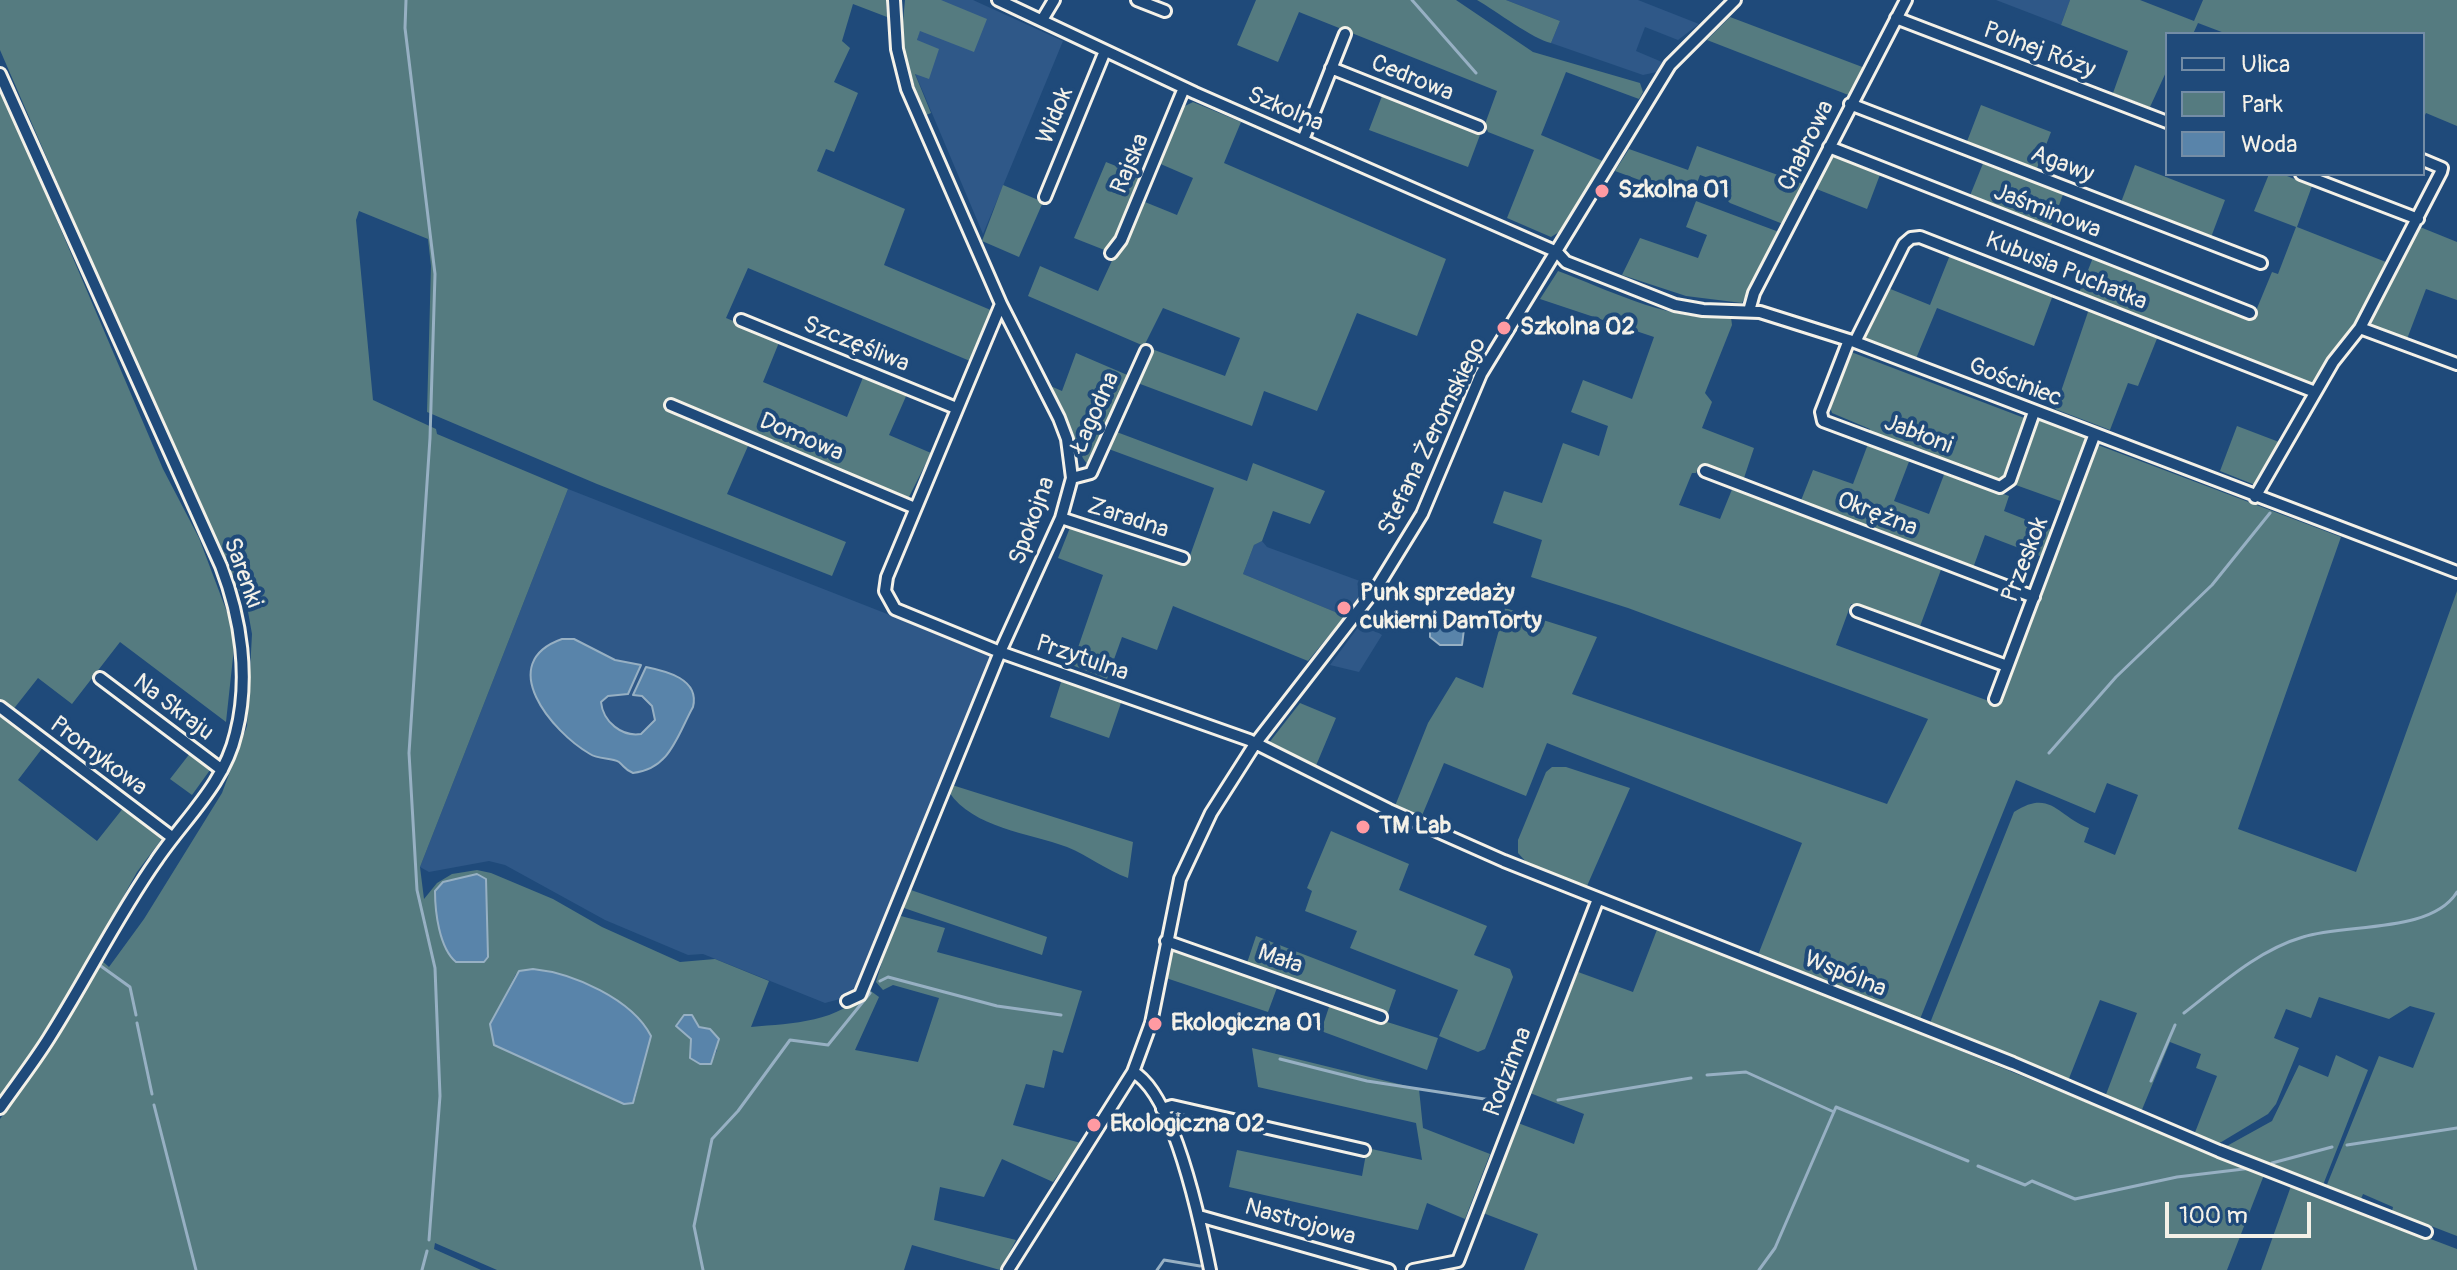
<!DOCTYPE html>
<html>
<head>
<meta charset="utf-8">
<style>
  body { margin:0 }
  #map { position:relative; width:2457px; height:1270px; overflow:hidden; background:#1f4a7a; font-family:Pangolin,sans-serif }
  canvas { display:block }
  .legend { position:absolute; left:2165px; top:32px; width:260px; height:144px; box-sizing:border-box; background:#1f4a7a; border:2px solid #748da6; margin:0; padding:10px 14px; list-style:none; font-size:24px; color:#f4f1e8 }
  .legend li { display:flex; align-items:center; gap:16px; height:40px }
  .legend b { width:40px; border:2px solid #748da6 }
  .scale { position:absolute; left:2165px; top:1202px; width:146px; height:36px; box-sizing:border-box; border:4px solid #f4f1e8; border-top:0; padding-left:10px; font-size:24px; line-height:28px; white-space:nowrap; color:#f4f1e8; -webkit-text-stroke:6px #1f4a7a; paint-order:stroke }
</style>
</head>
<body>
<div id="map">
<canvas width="2457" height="1270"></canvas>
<ul class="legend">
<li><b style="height:10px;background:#1f4a7a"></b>Ulica</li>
<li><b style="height:22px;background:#557b80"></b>Park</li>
<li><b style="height:22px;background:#5984aa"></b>Woda</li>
</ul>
<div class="scale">100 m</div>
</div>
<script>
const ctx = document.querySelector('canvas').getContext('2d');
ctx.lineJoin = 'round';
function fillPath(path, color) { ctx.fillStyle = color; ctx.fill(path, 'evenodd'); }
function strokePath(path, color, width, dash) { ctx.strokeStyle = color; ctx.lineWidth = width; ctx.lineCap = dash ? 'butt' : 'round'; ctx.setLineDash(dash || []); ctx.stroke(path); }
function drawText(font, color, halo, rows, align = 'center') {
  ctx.font = font + ' Pangolin,sans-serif'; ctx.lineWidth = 8; ctx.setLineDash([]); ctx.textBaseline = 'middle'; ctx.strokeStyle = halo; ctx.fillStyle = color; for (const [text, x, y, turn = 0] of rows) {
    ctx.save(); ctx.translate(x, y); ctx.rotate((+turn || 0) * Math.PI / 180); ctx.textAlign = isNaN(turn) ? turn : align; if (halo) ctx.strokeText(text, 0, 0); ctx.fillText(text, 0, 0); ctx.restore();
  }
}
const built = new Path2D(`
  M928,0H973L1063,41L983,234L915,73L917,40Z
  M1506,0H1638L1699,24L1678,40L1645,27L1636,51L1662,62L1657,72L1643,75L1551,43L1560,21Z
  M1996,0H2070L2061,25Z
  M568,489L992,655L851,996L825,1003L703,954L688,955L605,920L505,865L489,861L429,872L420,867Z
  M1262,541L1267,547L1368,584L1345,616L1243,574L1254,545Z
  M1362,622L1382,635L1359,672L1330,665Z`);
const green = new Path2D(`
  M0,0H886L887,17L853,4L842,41L850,48L834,82L858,93L834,152L826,149L817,171L905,209L884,265L993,311L970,361L748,268L726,318L780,340L763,382L847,417L864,375L907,394L889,435L931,453L903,509L748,446L727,494L846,542L832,576L597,484L427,412L431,266L428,239L359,211L356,220L373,400L436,429L437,434L568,489L420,867L424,899L437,883L452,874L477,870L491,873L553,899L602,927L680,962L715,959L769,981L751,1027C794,1023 838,1023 868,989L879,997L855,1050L918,1062L939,998L893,985L883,990L876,982L889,939L901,916L945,928L937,952L1082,991L1063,1053L1053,1050L1044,1088L1026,1084L1013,1125L1081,1143L1053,1182L1002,1159L984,1197L940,1187L934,1220L1016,1240L1000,1270L912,1245L904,1270H497L435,1243L434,1249L481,1270H0V1119L33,1073L101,960L109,967L144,919L222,793L247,726L252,634L247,606L211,537L0,50ZM438,886H486L487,959L481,962L447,950L437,917ZM524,970C577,972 616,997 651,1036L635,1099L624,1104L494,1045L490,1024L516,974ZM687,1015L699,1027L710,1029L717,1050L711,1064L677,1023Z
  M905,0H941L987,19L974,52L920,31L917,40L939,49L929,79L915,74L931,113L924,116L901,43Z
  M1256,0H1456L1533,52L1640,83L1643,92L1639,99L1566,72L1541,135L1605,162L1564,229L1551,237L1507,218L1534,150L1488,132L1485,124L1497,91L1299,12L1278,62L1237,45Z
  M1477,0H1506L1560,21L1551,43C1533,39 1496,11 1477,0Z
  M2070,0H2140L2194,21L2203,0H2457V126L2426,113L2423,119V34H2227L2198,23L2193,34H2167V70L2150,107L2113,93L2128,51L2061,25Z
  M1730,17L1865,68L1851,96L1707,40Z
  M0,87L163,469L199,538L230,620L234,648L226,722L120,642L72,704L38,678L12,711L0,702Z
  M1382,96L1480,135L1468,167L1369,130Z
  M1193,102L1241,122L1224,163L1446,259L1417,336L1357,313L1317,411L1264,391L1252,426L1135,382L1149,348L1225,376L1240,338L1163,308L1144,346L1028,296L1040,266L1098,291L1140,200L1177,215L1193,178L1156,162L1179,109Z
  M1981,105L2051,132L2036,171L1966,144Z
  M1697,146L1803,184L1783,224L1730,203L1727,200L1731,186L1700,175L1691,199L1615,171L1629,149L1688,170Z
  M1836,155L1881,172L1867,209L1814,188L1829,158Z
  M1984,161L2064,192L2050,229L1969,198Z
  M1106,162L1143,177L1118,236L1107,251L1074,238Z
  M2135,165L2225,200L2210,240L2120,205Z
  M2269,174H2282L2312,186L2297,227L2391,264L2358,323L2312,384L2079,293L2094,255L2253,318L2272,272L2278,274L2296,227L2254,211Z
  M1003,185L1043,202L1019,257L982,241Z
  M1696,201L1779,232L1742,303L1686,296L1622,275L1640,238L1698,258L1707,235L1686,227Z
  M2420,227L2457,242V300L2426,289L2407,339L2373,327L2370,319Z
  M1950,255L2053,295L2034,346L1937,308L1915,361L1862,340L1888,288L1930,305Z
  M1558,271C1611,291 1673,323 1731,317L1732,325L1705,393L1712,402L1702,428L1754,448L1743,481L1699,465L1696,473H1692L1679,505L1720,519L1733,487L1942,567L1919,629L1851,604L1836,645L1997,704L2098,445L2341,537L2238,829L2356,872L2457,591V1236L2392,1211L2393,1207L2363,1194L2361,1199L2326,1187L2379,1056L2413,1068L2435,1013L2410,1006L2389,1019L2319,997L2311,1018L2286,1009L2274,1038L2299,1048L2276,1104L2268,1114L2218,1144L2194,1135L2217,1076L2196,1068L2201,1054L2170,1042L2141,1112L2105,1097L2137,1013L2100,1000L2068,1081L1930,1023L2014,812C2051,788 2058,817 2089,828L2084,842L2115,855L2138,795L2107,783L2095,813L2016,780L1920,1019L1758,955L1802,843L1547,743L1526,796L1444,763L1421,818L1395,806L1428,723L1456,677L1483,688L1505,608L1597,637L1572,694L1887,804L1928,719L1628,608L1531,577L1542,540L1493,523L1504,491L1542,503L1563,443L1599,456L1608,426L1571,412L1583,380L1632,399L1654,337L1540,299Z
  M2089,309L2158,336L2138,386L2128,383L2110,430L2055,409Z
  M1851,352L2027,419L2004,481L1999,483L1869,433L1870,429L1832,413L1829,404Z
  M1076,353L1132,377L1089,465C1080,460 1056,400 1048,385L1062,391Z
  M2038,419L2085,435L2088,441L2066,503L2013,484Z
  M2237,426L2279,442L2255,485L2220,471Z
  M1114,431L1247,481L1253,463L1325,491L1310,524L1273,511L1262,541L1254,545L1243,574L1345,616L1308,661L1173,606L1157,650L1122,637L1107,679L1072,665L1103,575L1058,558L1071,525L1187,564L1214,488L1106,448Z
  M1868,444L1910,459L1894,501L1929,514L1945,472L2009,496L2004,511L2055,531L2045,558L1985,535L1973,568L1800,503L1813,470L1853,484Z
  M1062,679L1122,700L1109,738L1050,717Z
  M1300,703L1336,718L1315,768L1268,744Z
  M0,713L44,746L18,780L97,841L124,807L159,834L161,840L137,872L38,1050L0,1102Z
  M191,752L210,770L192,795L170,779Z
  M1552,767H1566L1630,788L1587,886L1528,864L1518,853V840L1546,772Z
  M952,785L1133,842L1128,878C1106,870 1089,856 1067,847C1029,833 973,828 949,792Z
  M1331,831L1409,864L1399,890L1487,926L1474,955L1510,969L1513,977L1485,1049L1478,1052L1439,1036L1458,990L1350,948L1357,931L1305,911L1312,891L1307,888Z
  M908,889L1047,937L1042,955L901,907Z
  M1658,927L2264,1175L2227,1270H1524L1538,1234L1483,1213L1518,1123L1574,1144L1584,1114L1530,1093L1578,972L1633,992Z
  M1256,936L1396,990L1388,1013L1247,963Z
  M1172,947L1278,985L1268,1012L1166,978Z
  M1330,1004L1438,1038L1427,1070L1321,1031Z
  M1252,1048L1419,1089L1423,1128L1490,1154L1465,1219L1427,1203L1418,1230L1229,1187L1237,1150L1362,1176L1367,1148L1422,1160L1416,1123L1258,1087Z
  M2336,1055L2368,1070L2323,1185L2225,1147L2272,1121L2299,1065L2328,1077Z
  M2291,1186L2457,1249V1270H2261Z`);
const water = new Path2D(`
  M1446,614L1464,629L1462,645H1440L1430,637V621Z
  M562,639H574L615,660L641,665L628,694L608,696L601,702C603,722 622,737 641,734L655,720L652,706L642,696L633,695L646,667C666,671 700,679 693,707C677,736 670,769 633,773C625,770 625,767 619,762C611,757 599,760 590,754C552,732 494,663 562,639Z
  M477,874L486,879L488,957L484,962H456C439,948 435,911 435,891L443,882Z
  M533,969C573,973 632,999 651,1036L633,1103L624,1104L494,1045L490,1024L519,971Z
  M684,1015H692L699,1027L710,1029L719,1039L711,1064H700L690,1058L691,1039L676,1026Z`);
const stream = new Path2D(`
  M406,0L405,28L435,274L430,438L409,753L417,890L435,968L440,1096L429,1240
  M1412,0L1476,73
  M2049,753L2116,677L2212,585L2270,513
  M98,964L130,987L136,1015
  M880,981L888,977L997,1006L1061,1015
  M2184,1013C2220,985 2258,950 2303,937C2346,923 2431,934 2457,892
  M137,1023L152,1094
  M1280,1059L1367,1081L1504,1102
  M1707,1075L1746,1072L1834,1112
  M2151,1081L2175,1025
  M1558,1100L1691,1078
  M154,1105L196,1270
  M2347,1145L2457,1128
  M2272,1163L2332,1147
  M1978,1166L2025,1185L2032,1181L2075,1199L2177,1177L2252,1168
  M422,1270L427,1251
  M703,1270L694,1226L712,1139L738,1111L790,1040L828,1045L870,993
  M1157,1270L1164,1260L1200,1266
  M1759,1270L1775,1248L1836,1107L1968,1161`);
const minor = new Path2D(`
  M998,0L1195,93L1557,252L1566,262L1675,305L1703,310L1760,312L1855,342L2457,572
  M1137,0L1165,11
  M1896,18L2167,122
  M1042,20L1054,0
  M1331,68L1479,127
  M0,74L221,566C241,618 250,678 236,733C224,785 184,819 156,861C116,918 86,980 49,1038C34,1062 16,1085 0,1108
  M1850,104L2261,263
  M1303,140L1345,34
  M1829,147L2250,313
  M2301,174L2418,219
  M1045,197L1105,51
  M1111,253L1121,240L1184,88
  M1001,304L887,577L885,591L895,609L1000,652L1249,740L1389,810L1504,861L2013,1063L2219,1151L2426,1232
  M1749,311L1754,293L1906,0
  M741,320L956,408
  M2360,328L2457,364
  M1849,340L1821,412L1823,421L2000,487L2010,480L2034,412
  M1855,342L1904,244L1911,238L1920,237L2315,392
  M671,405L915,508
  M1705,471L2034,597
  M1072,478L1091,473L1146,351
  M2255,497L2333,362L2360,328L2441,172L2442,168L2423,160
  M1061,518L1183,558
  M1857,611L2007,666
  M100,678L222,770
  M1995,699L2094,436
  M0,707L173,838
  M1166,941L1381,1017
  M847,1001L860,995L1000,652L1061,518L1072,478L1067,439L1059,418L1001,304L907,89L897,49L894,0
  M1133,1072C1174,1094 1201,1225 1210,1270
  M1162,1109L1172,1106L1364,1150
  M1199,1216L1389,1270
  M1458,1261L1598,899
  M1008,1270L1133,1072L1151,1023L1180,879L1211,813L1255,744L1379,584L1422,514L1481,374L1670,65L1735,0
  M1413,1270L1458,1261`);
const markers = [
  [1602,191,8,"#ff9aa2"],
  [1504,328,8,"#ff9aa2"],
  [1344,608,8,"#ff9aa2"],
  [1363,827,8,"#ff9aa2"],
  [1155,1024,8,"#ff9aa2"],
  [1094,1125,8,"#ff9aa2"]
];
const streetNames = [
  ["Polnej Róży",2039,51,21],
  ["Cedrowa",1412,79,22],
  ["Szkolna",1285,110,23],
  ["Widok",1056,116,-68],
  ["Chabrowa",1807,146,-64],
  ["Rajska",1131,164,-67],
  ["Agawy",2062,165,21],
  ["Jaśminowa",2047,212,21],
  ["Kubusia Puchatka",2066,272,22],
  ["Szczęśliwa",856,345,22],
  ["Gościniec",2015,383,21],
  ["Łagodna",1096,413,-66],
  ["Jabłoni",1918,435,21],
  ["Stefana Żeromskiego",1433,437,-64],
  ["Domowa",801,438,23],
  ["Okrężna",1877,515,21],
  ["Zaradna",1128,519,18],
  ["Spokojna",1033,521,-70],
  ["Przeskok",2026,560,-69],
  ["Sarenki",242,573,70],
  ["Przytulna",1082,659,19],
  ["Na Skraju",173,708,37],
  ["Promykowa",98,757,37],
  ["Mała",1280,960,19],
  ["Wspólna",1845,975,22],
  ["Rodzinna",1509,1072,-69],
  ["Nastrojowa",1300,1223,16]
];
const poiNames = [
  ["Szkolna 01",1618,191],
  ["Szkolna 02",1520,328],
  ["Punk sprzedaży",1360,594],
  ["cukierni DamTorty",1360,622],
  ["TM Lab",1379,827],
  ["Ekologiczna 01",1171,1024],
  ["Ekologiczna 02",1110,1125]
];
fillPath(built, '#2f5888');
fillPath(green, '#557b80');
fillPath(water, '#5984aa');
strokePath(water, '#97b0c3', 2);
strokePath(stream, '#97b0c3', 3);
strokePath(minor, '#f4f1e8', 16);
strokePath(minor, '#1f4a7a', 10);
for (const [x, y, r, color] of markers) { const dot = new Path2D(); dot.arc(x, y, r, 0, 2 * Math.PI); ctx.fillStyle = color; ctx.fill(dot); strokePath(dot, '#1f4a7a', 3); }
drawText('24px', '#f4f1e8', '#1f4a7a', streetNames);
drawText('bold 24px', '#f4f1e8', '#1f4a7a', poiNames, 'left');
</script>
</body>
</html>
